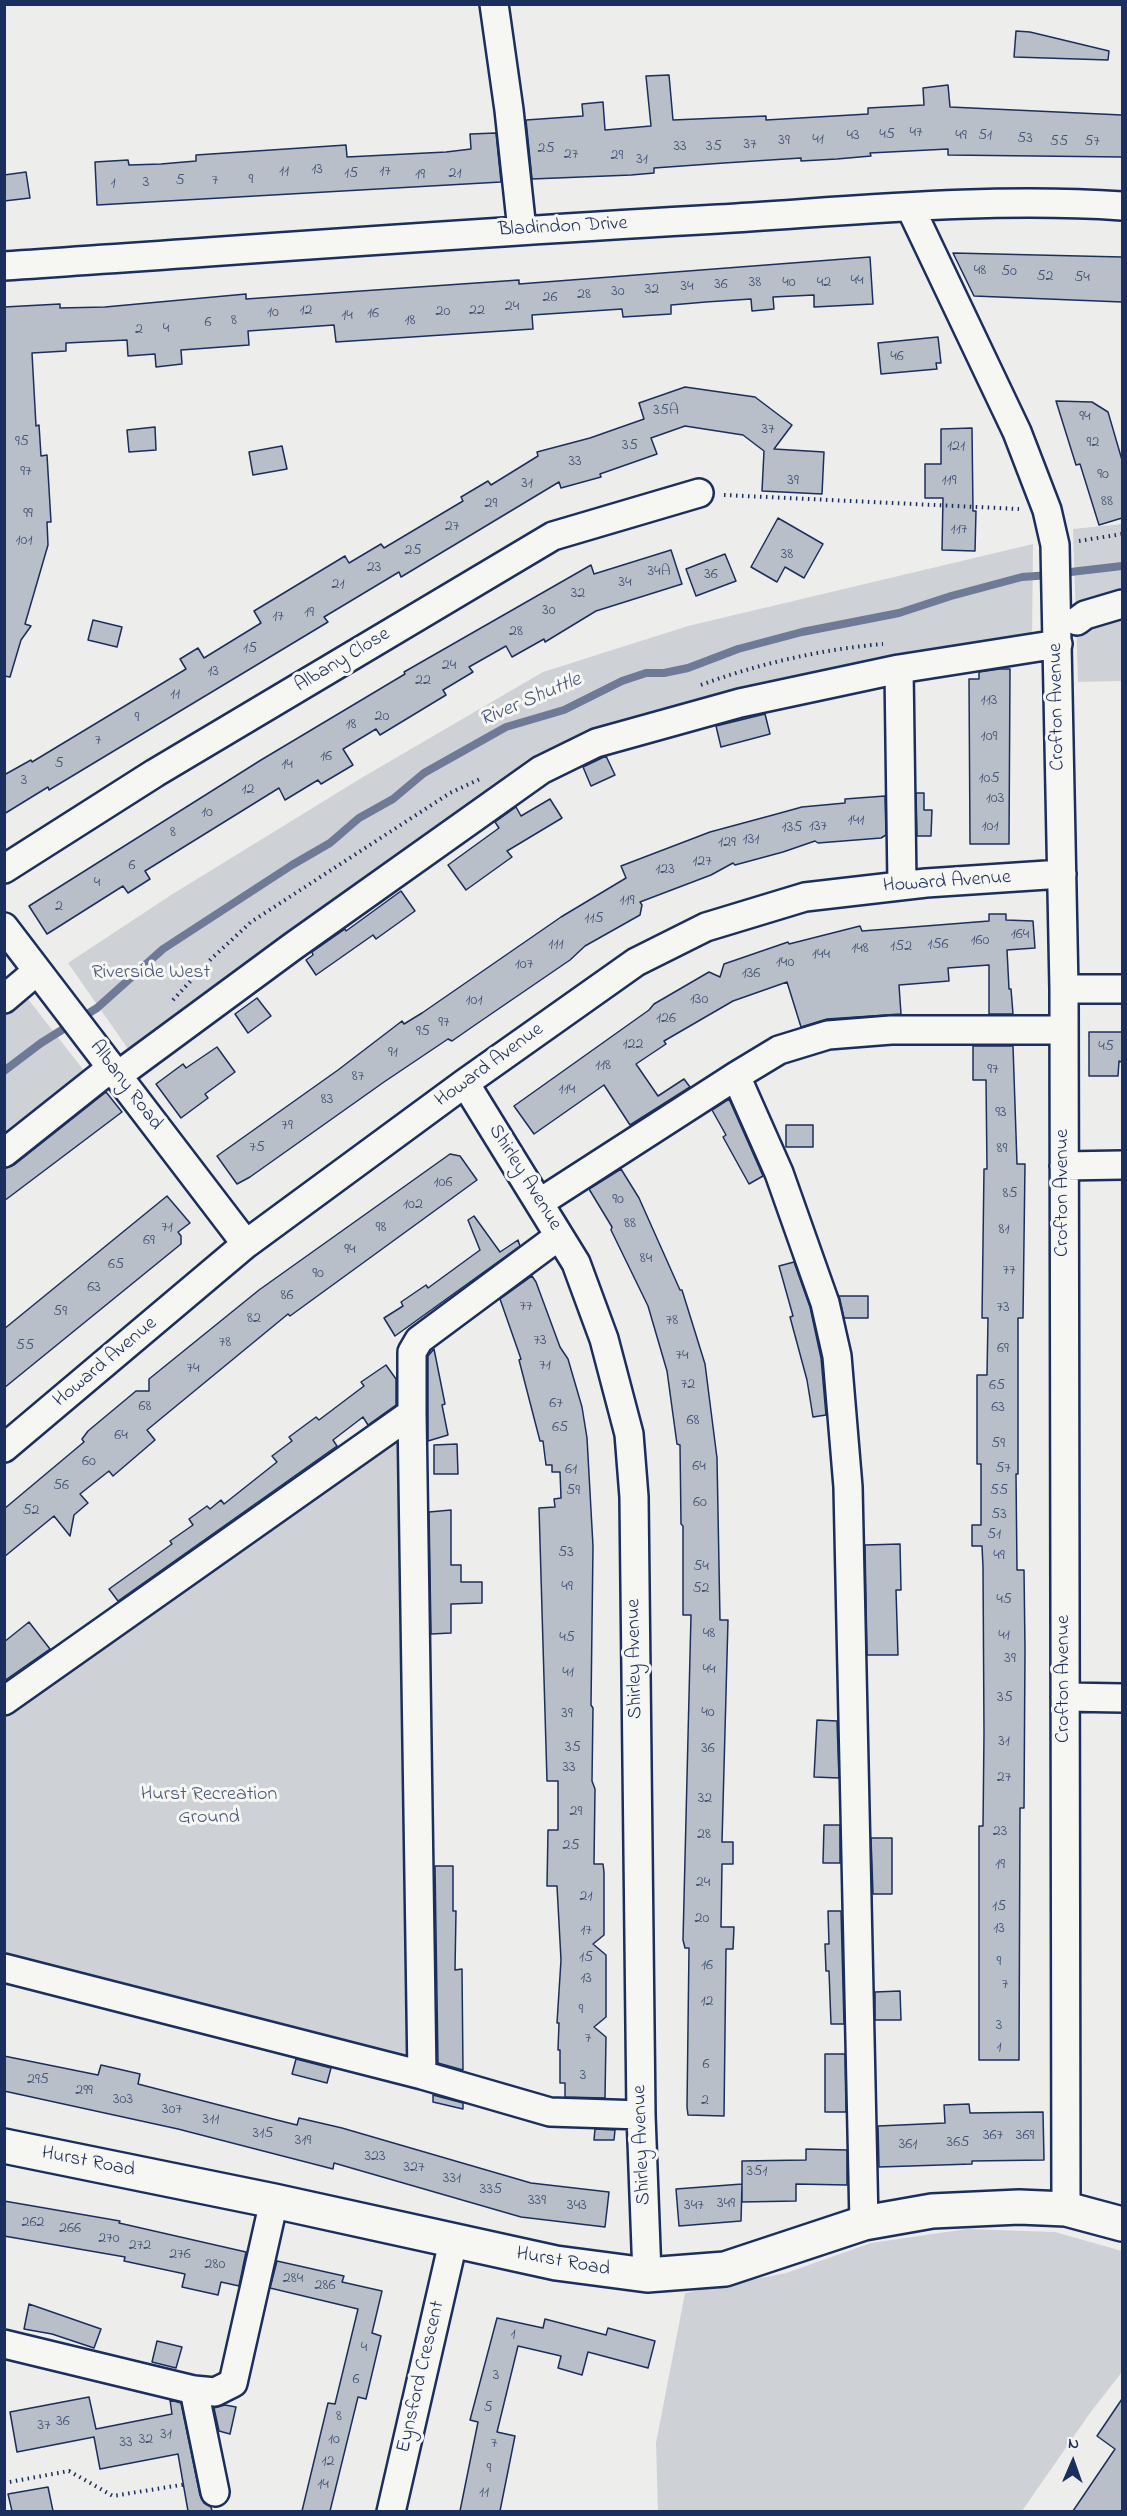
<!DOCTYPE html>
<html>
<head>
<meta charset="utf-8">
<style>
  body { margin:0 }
  #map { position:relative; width:1127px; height:2516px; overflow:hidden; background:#edeeec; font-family:"Indie Flower",sans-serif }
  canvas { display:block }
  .frame { position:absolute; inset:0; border:6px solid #1b2f5e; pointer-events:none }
  .north { position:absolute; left:1043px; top:2432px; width:60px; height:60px; -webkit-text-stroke:4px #f6f6f2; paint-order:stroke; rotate:2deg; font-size:16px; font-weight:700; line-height:24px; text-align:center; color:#1b2f5e }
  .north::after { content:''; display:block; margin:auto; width:21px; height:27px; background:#1b2f5e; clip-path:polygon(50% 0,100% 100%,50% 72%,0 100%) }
</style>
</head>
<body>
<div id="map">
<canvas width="1127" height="2516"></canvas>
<div class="frame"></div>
<div class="north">N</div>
</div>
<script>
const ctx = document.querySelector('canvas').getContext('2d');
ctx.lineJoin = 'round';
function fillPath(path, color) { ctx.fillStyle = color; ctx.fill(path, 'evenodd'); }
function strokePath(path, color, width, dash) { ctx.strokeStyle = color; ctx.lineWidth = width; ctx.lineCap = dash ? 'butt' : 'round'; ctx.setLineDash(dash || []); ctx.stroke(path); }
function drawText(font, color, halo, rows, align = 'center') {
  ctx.font = font + ' "Indie Flower",sans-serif'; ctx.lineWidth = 6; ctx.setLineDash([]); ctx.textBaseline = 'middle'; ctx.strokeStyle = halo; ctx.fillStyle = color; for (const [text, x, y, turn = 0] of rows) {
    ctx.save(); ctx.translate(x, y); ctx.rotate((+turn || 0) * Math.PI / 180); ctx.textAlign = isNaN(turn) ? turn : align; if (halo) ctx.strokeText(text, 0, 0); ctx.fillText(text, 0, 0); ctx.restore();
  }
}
const green = new Path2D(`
  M1122,524V681L1078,682L1073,529Z
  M1033,544L1032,641L626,727L133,1056L68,963L171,895L363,777L543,672L688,626Z
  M21,990L89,1077L5,1142V1004Z
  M407,1429L409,2063L5,1959L4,1710Z
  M967,2229L1055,2232L1122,2251V2372L1090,2413L1022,2511L658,2512L656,2443L685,2293L786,2273L871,2243Z`);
const stream = new Path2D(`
  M1062,573L1122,566
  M4,1071L41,1043L97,1008L163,949L292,865L330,843L359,818L393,799L424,773L506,727L564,710L622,681L646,673H664L688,668L738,649L802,632L899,613L951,596L1022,577L1050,575`);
const building = new Path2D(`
  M1016,31L1030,32L1109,51L1108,60L1014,57Z
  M669,75L673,120L766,116V120L868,114V108L924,105L923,88L948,85L950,107L1122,115V157L948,155V149L870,153L871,156L837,159L801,161V158L724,163L654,168V173L631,175L532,179L526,120L583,116L582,104L603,102L605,130L651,126L646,76Z
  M496,133L501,182L97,205L95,162L128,160L129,165L161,164L196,161V155L346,145L347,157L446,152L471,149L470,134Z
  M26,172L30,198L4,201V175Z
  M953,253L1122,257V302L974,296Z
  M870,257L873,304L814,307V295L773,297L774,309L752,311L751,299L706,302L671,305V314L623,317L622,309L532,315L533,329L336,342L334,325L248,331L249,345L181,350L182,364L156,367L155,354L128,356L127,340L66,343V351L32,353L36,426L39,425L41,456L47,455L51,522H47L48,545L25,624L31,626L21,640L10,677L4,676V307L60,304V308L105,307L246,294V299L519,280V284Z
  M938,337L941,363H936L937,369L881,374L878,343Z
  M685,387L755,397L792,425L774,449L824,452L822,494L762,491L764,451L743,435L685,426L651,438L657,454L600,474L601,477L561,488L559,482L401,577L399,572L324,617L328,622L49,790L48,787L4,814V775L31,760L32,762L186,669L180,659L198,648L204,658L261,623L254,611L345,556L349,563L381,544L384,548L463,501L461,497L488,481L491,485L538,456L537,452L590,438L644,419L639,403Z
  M1056,401L1092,402L1108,412L1122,460V518L1099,525L1080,464L1076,465Z
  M155,427L156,450L129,452L127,430Z
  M972,428L973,511H976L975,551L942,550L943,498H925V464H941V429Z
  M282,446L287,469L253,475L249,452Z
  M778,518L823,544L804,578L785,567L777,582L751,567Z
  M671,550L682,584L596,611L545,642L544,639L512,657L506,646L469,667L473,672L443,690L446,695L380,735L376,729L343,749L353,765L321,784L318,780L285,800L279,788L145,871L150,879L128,893L123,886L47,934L29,906L261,760L405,674L404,672L591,565L594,574Z
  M725,554L736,581L696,596L686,569Z
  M93,620L122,627L117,647L88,640Z
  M1000,669H1010L1009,844H970L969,679H979V672Z
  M765,714L770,734L721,747L716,726Z
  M606,756L615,775L591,786L583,767Z
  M916,793H924V810H932L931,836H917Z
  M885,796L886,835L881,838L818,843L815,841L783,852L735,865L733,863L711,875L640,902L642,905L640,915L585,946L570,960L475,1025L452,1041L448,1039L384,1082L250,1177L237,1184L217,1156L338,1070L402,1021L404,1024L422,1013L561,917L626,878L621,866L710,832L773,815L802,807L845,803V799Z
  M550,799L562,818L507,851L512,857L466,890L448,865L499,828L495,822L516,807L521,816Z
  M401,891L415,911L376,939L373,935L316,975L306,960L313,955L312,952L345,929L346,931Z
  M989,914H1006V920L1033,921L1035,948L1007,950L1009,989H1011L1013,1014H989V965L948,968L949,981L899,985L901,1014L827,1019L801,1027L787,982L733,1001L664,1041L666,1044L636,1064L658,1096L684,1079L690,1087L630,1125L604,1085L534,1134L514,1106L649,1010L654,1004L709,972L720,977L724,964L788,942L789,944L860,926L862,931L989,921Z
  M257,998L271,1016L248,1033L235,1014Z
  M1089,1032H1122V1062L1119,1061L1118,1076H1089Z
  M973,1046H1013L1017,1164H1025L1023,1318H1018V1474H1016L1017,1570H1024L1025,1649L1024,1808H1020L1019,2060H979V1826H983L984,1733L983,1567L982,1546H972V1525H981V1464H977V1375H987L988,1318H982L984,1169H987L986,1080H973Z
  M217,1047L235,1072L205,1094L208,1098L181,1118L156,1084L183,1064L186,1068Z
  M106,1092L122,1112L4,1201V1168L14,1165Z
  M729,1099L763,1176L749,1184L723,1137L726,1135L712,1110Z
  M786,1125H813V1147H786Z
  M450,1154L460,1156L477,1180L290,1316L288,1314L147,1430L155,1440L113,1476L109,1471L80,1494L88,1503L74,1515L70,1536L54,1516L4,1557V1509L84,1442L82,1439L88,1431L136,1391H149V1379L259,1290Z
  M621,1169L639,1198L680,1290H682L705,1364L717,1458L720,1620H728L722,1842H733V1864H722L721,1927H734L733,1949H726L724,2116L688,2115L687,2107L689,1948H685L683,1940L691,1615H683V1526L681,1524L680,1445L677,1444L667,1371L648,1306L611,1230L612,1227L589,1189Z
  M167,1196L190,1223L178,1232L181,1236V1244L4,1388V1329Z
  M474,1216L500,1252L518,1240L520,1246L395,1336L384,1318L403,1306L401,1302L426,1285L428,1288L480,1250L468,1220Z
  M794,1262L810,1307L821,1358L826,1415L813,1417L807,1380L790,1317L793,1316L779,1266Z
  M532,1276L536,1282L560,1347L568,1359L582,1407L587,1438L593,1546L591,1705L593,1708L592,1781L595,1789L594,1864H603L604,1872V1935L593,1944L606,1955V2017L594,2027L606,2037L605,2098L565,2097V2083H560V2050H558L559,2023H557L561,1960L557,1886H547L548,1830H558V1781H547L539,1508L555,1507L554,1499L561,1498L560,1472H552V1465H546L543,1441H540L519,1360L521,1359L500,1299Z
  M839,1296H868V1318H844Z
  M434,1349L445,1404L442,1405L448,1435L428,1441V1356Z
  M386,1365L396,1379V1405L368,1425L363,1417L333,1440L337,1446L118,1601L109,1589L172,1544L170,1541L193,1525L189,1519L207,1506L210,1509L221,1500L224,1504L277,1462L272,1456L292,1441L289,1437L316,1417L319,1420L364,1386L361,1382Z
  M457,1444L458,1474H434V1445Z
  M451,1510V1565H461V1582H482V1603L451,1604V1633L431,1634L429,1512Z
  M900,1544L901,1590H896L898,1655H867L865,1545Z
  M29,1622L50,1649L4,1681V1642Z
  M817,1720L837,1721L839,1778L814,1777Z
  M824,1825H840V1863H823Z
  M871,1838H892V1894H873Z
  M435,1866H453V1911H456L455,1970L462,1969L463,2070L438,2063Z
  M828,1911H841L844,2024H831L829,1971H826L825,1944H829Z
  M900,1991L901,2020H875V1992Z
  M825,2054H845L846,2112H825Z
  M4,2056L98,2075L101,2065L140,2074L138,2084L277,2120L297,2125L299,2118L342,2128L531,2183L609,2192L605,2227L521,2217L334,2163L333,2169L178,2129L4,2091Z
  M296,2059L331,2068L327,2083L292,2074Z
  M433,2095L463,2103V2109L433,2102Z
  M969,2104L970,2113L1043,2112L1044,2160L972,2161V2164L879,2167L878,2126L945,2123L944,2105Z
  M595,2129L615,2130L614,2140H594Z
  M806,2149L847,2150V2185L796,2184V2201L742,2202V2184L741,2221L679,2226L676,2189L742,2184V2161L806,2160Z
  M4,2201L120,2221L119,2223L246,2252L239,2286L221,2282L218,2295L182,2287L185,2274L124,2261L125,2257L4,2236Z
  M277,2261L344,2276L342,2282L382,2291L372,2333L381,2336L366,2399L358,2397L330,2511H302L328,2403L335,2404L358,2309L270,2288Z
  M29,2304L101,2329L94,2348L52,2334L24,2329Z
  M497,2318L543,2328L545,2319L606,2335L608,2328L655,2341L648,2368L588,2352L582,2375L558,2368L561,2356L518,2346L497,2432L515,2436L500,2511H460L478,2422L470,2420Z
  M157,2341L182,2347L176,2368L152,2362Z
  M89,2397L96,2429L172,2414L170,2400L181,2403L200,2495L204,2503L211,2507L212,2511H188L178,2454L100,2469L94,2437L17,2452L10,2412Z
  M1122,2399V2511H1073L1115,2449L1097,2436Z
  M225,2405L236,2407L230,2434L219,2431L214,2408Z
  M48,2487L53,2511H12L8,2494Z`);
const path = new Path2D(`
  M724,495L1019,509
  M1079,541L1122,534
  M701,685C757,664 823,649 883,644
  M173,1000L211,959L251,922L450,793L482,778
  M4,2483L69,2471L113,2496L187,2484`);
const minor = new Path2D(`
  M494,4L509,110L522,230
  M910,207L1017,432L1047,510L1055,545L1064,989L1066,2209
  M4,266C242,250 480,232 718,219C852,211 988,197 1122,206
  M1077,621L1085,615L1122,604
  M899,669L902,885
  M4,869L155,773L553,536L699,493
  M4,927L246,1244
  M1064,989H1122
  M4,999L37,971
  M117,1076L292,947L541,770L596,743L740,703L899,669L1058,644
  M736,1076L779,1050L828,1035L891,1030H1064
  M465,1083L576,1263L604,1339L629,1434L634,1497L641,2115L647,2275
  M4,1153L111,1068
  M1064,1166L1122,1165
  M539,1203L736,1076L779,1173L825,1303L837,1356L848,1487L864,2223
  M412,1413V1352L419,1340L559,1236
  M4,1448L246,1244L465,1083L636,962L706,927L805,897L926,883L1062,874
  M1065,1697L1122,1698
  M4,1701L412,1413L422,2075L550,2112L641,2115
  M4,1968L422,2075
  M4,2344L194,2390L215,2392L233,2383L274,2201
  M194,2390L215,2492
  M391,2512L453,2242`);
const major = new Path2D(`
  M4,2146L274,2201L556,2263L647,2275L725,2269L864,2223L932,2211L1019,2207L1066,2209L1122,2224`);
const numberNames = [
  ["47",916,133],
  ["45",887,135],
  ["43",853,136],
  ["49",961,136],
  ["51",985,136],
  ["53",1025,139],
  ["41",818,140],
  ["39",784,141],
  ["55",1059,142],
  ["57",1092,142],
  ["37",750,145],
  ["33",680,147],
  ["35",714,147],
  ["25",546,149],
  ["27",571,155],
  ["29",617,156],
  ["31",642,160],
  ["13",317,170],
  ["11",284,172],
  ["17",385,172],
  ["15",351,174],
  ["21",455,174],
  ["19",420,175],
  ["9",251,180],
  ["5",180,181],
  ["7",215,181],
  ["3",146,183],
  ["1",113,184],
  ["48",980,271],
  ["50",1009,272],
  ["52",1045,277],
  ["54",1082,278],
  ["44",857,281],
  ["38",755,283],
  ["40",789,283],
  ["42",824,283],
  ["36",721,285],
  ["34",687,287],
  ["32",652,290],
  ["30",618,292],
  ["28",584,295],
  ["26",550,298],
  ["24",512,307],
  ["12",306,311],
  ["22",477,311],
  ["20",443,312],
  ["10",273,313],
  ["16",373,314],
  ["14",347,316],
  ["8",234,321],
  ["18",410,321],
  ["6",208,323],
  ["4",166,329],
  ["2",139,330],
  ["46",897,357],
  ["35A",666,411],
  ["94",1085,417],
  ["37",768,430],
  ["95",22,442],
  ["92",1093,443],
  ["35",630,446],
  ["121",956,447],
  ["33",575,462],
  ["97",26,472],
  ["90",1103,475],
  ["39",793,481],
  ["119",949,481],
  ["31",527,484],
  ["88",1107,502],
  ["29",491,504],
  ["99",28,514],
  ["27",452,527],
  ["117",959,530],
  ["101",24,541],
  ["25",413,551],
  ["38",787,555],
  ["23",374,568],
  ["34A",659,572],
  ["36",711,575],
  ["34",625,583],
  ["21",338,585],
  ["32",578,594],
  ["30",549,611],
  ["19",309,613],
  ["17",278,617],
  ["28",516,632],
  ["15",250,649],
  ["24",449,666],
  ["13",213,672],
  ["22",423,681],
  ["11",175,695],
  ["113",989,701],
  ["20",382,717],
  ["9",137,718],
  ["18",351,725],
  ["109",989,737],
  ["7",98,741],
  ["16",326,757],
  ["5",59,764],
  ["14",287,765],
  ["105",989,779],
  ["3",24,781],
  ["12",248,790],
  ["103",995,799],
  ["10",207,813],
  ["141",856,821],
  ["137",818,827],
  ["101",990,827],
  ["135",792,828],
  ["8",173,833],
  ["131",751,840],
  ["129",727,843],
  ["127",702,862],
  ["6",132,866],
  ["123",665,870],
  ["4",97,883],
  ["119",627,901],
  ["2",59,907],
  ["115",594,919],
  ["164",1020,935],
  ["160",980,941],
  ["111",556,945],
  ["156",938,945],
  ["152",901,947],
  ["148",860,949],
  ["144",821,955],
  ["140",785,963],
  ["107",524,965],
  ["136",751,974],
  ["130",699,1000],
  ["101",474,1001],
  ["126",666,1019],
  ["97",444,1023],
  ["95",423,1032],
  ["122",633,1045],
  ["45",1106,1047],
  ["91",393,1053],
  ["118",603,1066],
  ["97",993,1070],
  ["87",358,1077],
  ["114",567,1090],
  ["83",327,1100],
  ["93",1001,1113],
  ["79",287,1126],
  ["75",257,1148],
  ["89",1002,1149],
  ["106",443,1183],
  ["85",1010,1194],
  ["90",618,1200],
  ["102",413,1205],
  ["88",630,1224],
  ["71",167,1228],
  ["98",381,1228],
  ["81",1004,1230],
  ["69",149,1241],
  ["94",350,1250],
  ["84",646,1259],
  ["65",116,1265],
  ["77",1009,1271],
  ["90",318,1274],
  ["63",94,1288],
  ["86",287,1296],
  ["77",526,1307],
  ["73",1003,1308],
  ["59",60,1312],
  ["82",254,1319],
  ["78",672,1321],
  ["73",540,1341],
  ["78",225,1343],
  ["55",25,1346],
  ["69",1003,1349],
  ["74",682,1356],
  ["71",545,1366],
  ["74",193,1369],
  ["72",688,1385],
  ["65",997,1386],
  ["67",556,1404],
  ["68",145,1407],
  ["63",998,1408],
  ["68",693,1421],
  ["65",560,1428],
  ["64",121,1436],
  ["59",998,1444],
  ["60",89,1462],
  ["64",699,1467],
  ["57",1003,1469],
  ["61",571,1470],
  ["56",61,1486],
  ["59",573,1491],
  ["55",999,1491],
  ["60",700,1503],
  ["52",31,1511],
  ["53",999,1515],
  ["51",994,1535],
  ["53",566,1553],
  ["49",999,1556],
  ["54",701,1567],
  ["49",567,1587],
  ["52",701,1589],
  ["45",1004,1600],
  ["48",709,1634],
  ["41",1004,1636],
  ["45",567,1638],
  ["39",1010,1659],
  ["44",709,1670],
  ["41",568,1673],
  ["35",1005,1698],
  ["40",708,1713],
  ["39",567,1714],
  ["31",1004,1742],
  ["35",573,1748],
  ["36",708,1749],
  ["33",569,1768],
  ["27",1004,1778],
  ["32",705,1799],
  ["29",576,1812],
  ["23",1000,1832],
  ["28",704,1835],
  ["25",571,1846],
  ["19",1000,1865],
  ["24",703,1883],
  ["21",586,1897],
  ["15",999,1907],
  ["20",702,1919],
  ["13",999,1929],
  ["17",586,1931],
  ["15",586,1958],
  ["9",999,1962],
  ["16",707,1966],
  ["13",586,1979],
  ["7",1005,1985],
  ["12",707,2002],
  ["9",581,2010],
  ["3",999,2026],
  ["7",588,2039],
  ["1",999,2048],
  ["6",706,2065],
  ["3",583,2076],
  ["295",38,2080],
  ["299",84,2091],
  ["303",123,2100],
  ["2",705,2101],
  ["307",172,2110],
  ["311",211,2120],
  ["315",263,2134],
  ["367",993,2136],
  ["369",1025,2136],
  ["319",303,2141],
  ["365",958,2143],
  ["361",908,2145],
  ["323",375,2157],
  ["327",414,2168],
  ["351",757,2172],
  ["331",452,2179],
  ["335",491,2190],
  ["339",537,2201],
  ["349",726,2204],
  ["343",577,2206],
  ["347",694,2206],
  ["262",33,2223],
  ["266",70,2229],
  ["270",109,2239],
  ["272",140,2246],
  ["276",180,2255],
  ["280",215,2265],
  ["284",293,2279],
  ["286",325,2286],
  ["1",513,2335],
  ["4",364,2348],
  ["3",496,2376],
  ["6",356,2380],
  ["5",488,2408],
  ["8",339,2417],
  ["36",63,2422],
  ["37",44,2426],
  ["31",166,2435],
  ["32",146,2440],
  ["10",334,2440],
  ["33",126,2443],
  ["7",494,2444],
  ["12",328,2462],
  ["9",489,2469],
  ["14",323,2485],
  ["11",484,2493]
];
const streetNames = [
  ["Bladindon Drive",563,228,-3],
  ["Albany Close",343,661,-31],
  ["Crofton Avenue",1058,707,-91],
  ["Howard Avenue",947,883,-4],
  ["Howard Avenue",490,1066,-36],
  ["Albany Road",125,1086,53],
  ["Shirley Avenue",524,1178,58],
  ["Crofton Avenue",1064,1193,-90],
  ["Howard Avenue",106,1363,-40],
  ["Shirley Avenue",636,1659,-91],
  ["Crofton Avenue",1065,1679,-90],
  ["Shirley Avenue",643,2145,-92],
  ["Hurst Road",88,2163,11],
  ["Hurst Road",563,2263,10],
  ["Eynsford Crescent",422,2377,-77]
];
const parkNames = [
  ["Riverside West",151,974],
  ["Hurst Recreation",209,1796],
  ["Ground",209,1819]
];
const waterNames = [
  ["River Shuttle",531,701,-23]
];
fillPath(green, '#ced2d7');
strokePath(stream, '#6e7a96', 8);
fillPath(building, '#b9bfc8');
strokePath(building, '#1b2f5e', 1.5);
strokePath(minor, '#1b2f5e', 32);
strokePath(major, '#1b2f5e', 38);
strokePath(path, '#1b2f5e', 4, [1.5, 4.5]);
strokePath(minor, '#f6f6f2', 27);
strokePath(major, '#f6f6f2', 33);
drawText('16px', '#425378', null, numberNames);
drawText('20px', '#1b2f5e', '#f6f6f2', streetNames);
drawText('20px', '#48587c', '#f6f6f2', parkNames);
drawText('italic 21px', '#44547a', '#f6f6f2', waterNames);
</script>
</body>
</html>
